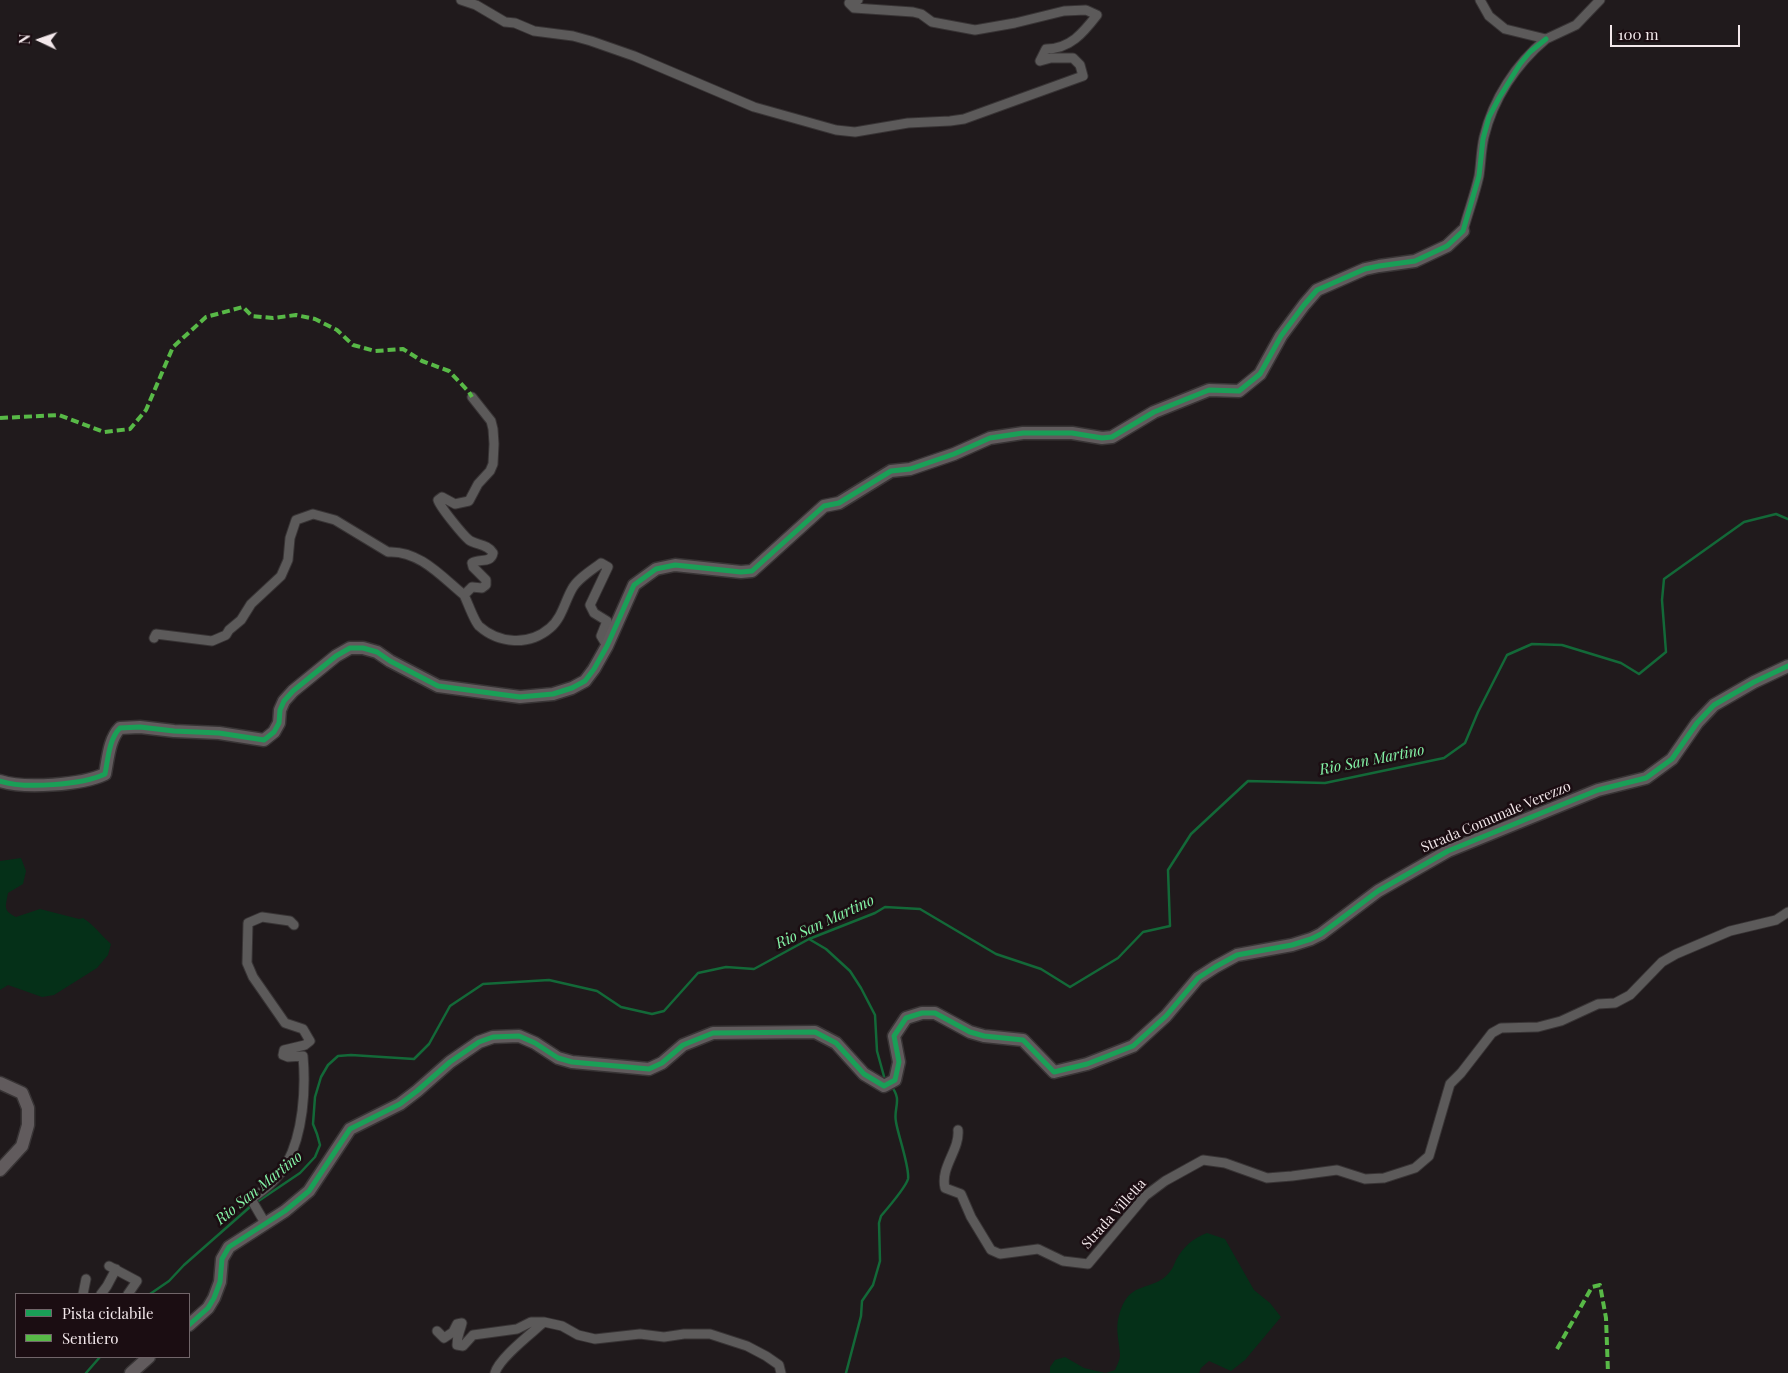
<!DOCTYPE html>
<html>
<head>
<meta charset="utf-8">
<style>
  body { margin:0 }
  #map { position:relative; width:1788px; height:1373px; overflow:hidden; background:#201a1c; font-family:"Playfair Display",serif }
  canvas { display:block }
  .legend { position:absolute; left:15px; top:1293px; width:175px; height:65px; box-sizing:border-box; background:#1b0d12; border:1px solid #716569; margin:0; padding:6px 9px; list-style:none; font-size:15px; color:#f3e8eb }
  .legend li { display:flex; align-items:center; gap:10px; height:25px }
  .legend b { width:25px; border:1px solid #716569 }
  .north { position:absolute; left:15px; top:15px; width:50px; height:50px; -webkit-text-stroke:4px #1b0d12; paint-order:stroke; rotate:273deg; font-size:14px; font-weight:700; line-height:20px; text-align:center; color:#f3e8eb }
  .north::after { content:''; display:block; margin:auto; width:18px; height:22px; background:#f3e8eb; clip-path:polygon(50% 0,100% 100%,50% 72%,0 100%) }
  .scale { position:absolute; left:1610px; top:25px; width:130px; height:22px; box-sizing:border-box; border:2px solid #f3e8eb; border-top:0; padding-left:6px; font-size:15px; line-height:18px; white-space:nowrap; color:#f3e8eb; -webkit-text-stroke:4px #1b0d12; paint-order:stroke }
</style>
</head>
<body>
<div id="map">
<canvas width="1788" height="1373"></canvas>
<ul class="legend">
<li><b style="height:6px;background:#1a9f57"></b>Pista ciclabile</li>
<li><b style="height:6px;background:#58b947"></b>Sentiero</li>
</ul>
<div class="north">N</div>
<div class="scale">100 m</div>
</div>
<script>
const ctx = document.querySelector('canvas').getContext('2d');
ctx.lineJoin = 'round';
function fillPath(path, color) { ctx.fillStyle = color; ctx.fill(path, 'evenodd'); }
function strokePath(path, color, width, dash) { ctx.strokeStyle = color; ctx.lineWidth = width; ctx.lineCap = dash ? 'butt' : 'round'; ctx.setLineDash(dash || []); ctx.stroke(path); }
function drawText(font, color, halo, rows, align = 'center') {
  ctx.font = font + ' "Playfair Display",serif'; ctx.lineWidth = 5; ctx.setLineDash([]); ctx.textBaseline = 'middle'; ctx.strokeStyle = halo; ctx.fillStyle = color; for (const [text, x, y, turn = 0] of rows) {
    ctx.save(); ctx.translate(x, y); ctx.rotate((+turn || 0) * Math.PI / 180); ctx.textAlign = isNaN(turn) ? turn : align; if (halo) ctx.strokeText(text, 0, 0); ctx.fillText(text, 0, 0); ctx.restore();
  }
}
const green = new Path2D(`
  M21,858L26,871L23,884L8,893C6,906 2,910 16,917L40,909L79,919L83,918C94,925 101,935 111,944L108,955L97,968L54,995L42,997L8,985L0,990V861Z
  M1207,1233L1225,1239L1254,1290L1270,1303L1281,1317L1245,1360L1231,1371L1209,1361L1201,1368L1199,1373H1106L1115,1370C1117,1365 1120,1360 1120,1355C1119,1337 1114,1328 1121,1309C1131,1281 1152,1291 1168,1274C1172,1270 1174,1265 1176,1260C1184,1246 1192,1239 1207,1233Z
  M1065,1357L1084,1368L1105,1373H1050V1367L1055,1360Z`);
const stream = new Path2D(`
  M809,939L826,949L850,971L861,988L875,1015L877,1051L885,1080
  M150,1294L169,1281L184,1265L251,1206L300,1173L315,1157L320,1145L317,1134L313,1124L315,1097L321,1077L328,1065L338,1056L351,1055L414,1059L429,1044L450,1006L483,984L549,980L597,991L621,1007L652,1014L664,1011L698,973L726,967L754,969L809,939L875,913L885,907L920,909L996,954L1041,969L1070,987L1118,958L1143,932L1170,926L1168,870L1191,834L1248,781L1325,783L1444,758L1465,743L1478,712L1507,655L1532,644L1562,645L1621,663L1639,674L1666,652L1662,600L1664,579L1744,522L1776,514L1788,519
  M86,1373L100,1357
  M846,1373L861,1316L862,1301L873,1285L880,1261L879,1223L881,1216C887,1209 906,1186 908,1179C910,1168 898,1135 896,1122C893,1108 903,1100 891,1086`);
const street = new Path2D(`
  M461,0L476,5L505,22L515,23L534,31L573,36L591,41L634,56L754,107L836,130L855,132L908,123L950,121L964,119L1083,76L1080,65L1073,58H1051L1040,61L1046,49C1070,49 1083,33 1097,15L1086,10L1064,11L1015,23L975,30L932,22L921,14L913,12L854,8L849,3L858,0
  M1480,0L1489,16L1505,29L1546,39L1576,25L1600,0
  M1463,231C1468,213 1475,194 1479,176C1481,163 1481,150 1484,137C1493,99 1516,64 1546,39
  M472,397L491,421L493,429L494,444L493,464L490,471L478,484L469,501L455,504L442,497L438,500C440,507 463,535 469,540C476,545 488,544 493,553C491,564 479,558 472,563L473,567L486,580V585L482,588L472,587L464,595C468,603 474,621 479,626C499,644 529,646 550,628C562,618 565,601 572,589C577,579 592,570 601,563L608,567L590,605L594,613L607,621L601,636L607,646
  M154,638L156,634L212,641L226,635L229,630L241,620L251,604L281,576L288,560L290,538L296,520L313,514L335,520L388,552C419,550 442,577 464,595
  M958,1130C960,1150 940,1167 945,1188L961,1194L971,1217L991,1250L1000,1254L1038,1249L1063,1261L1088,1264L1145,1196L1165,1181L1203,1160L1225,1163L1267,1178L1292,1176L1337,1170L1365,1179L1384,1178L1415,1168L1429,1156L1450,1084L1461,1073L1492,1033L1501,1028L1538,1027L1561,1021L1598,1004L1615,1003L1630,995L1662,962L1676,954L1730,931L1776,920L1788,912
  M265,1223L251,1199C265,1190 279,1178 287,1163C303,1133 306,1090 303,1056L288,1057L283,1055L284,1050L305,1045L310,1041L303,1029L285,1023L253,977L247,963L248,923L262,917L290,921L294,925
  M109,1266L137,1281L128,1294
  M83,1294L86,1279
  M101,1294L107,1286L116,1269
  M437,1331L444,1338L453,1332L457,1324L462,1323C460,1332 457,1335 457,1345L463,1346L473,1335L517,1329L531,1322H544
  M495,1373C499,1358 532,1333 544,1322L562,1326L578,1335L595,1339L640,1334L664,1337L684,1334H710L747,1346L766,1356L779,1365L781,1373`);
const secondary = new Path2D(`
  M0,781C24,789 82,785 105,774C108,759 109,739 120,728L140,727L174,731L219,733L264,740L274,732L279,723L280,710L284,701L293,691L336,656L350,648H363L377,652L390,661L438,686L520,697L553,694L572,688L585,681L594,669L607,646L634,585L656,569L675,565L741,572L752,571L824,506L839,503L891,471L910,469L954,454L990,438L1023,433H1072L1102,438L1112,437L1154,412L1209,390L1239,391L1260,374L1281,336L1304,305L1317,290L1365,269L1379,266L1415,261L1447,246L1463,231
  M0,1083L22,1093L28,1108V1125L22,1146L0,1170
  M189,1325L208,1308L214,1298L220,1282L222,1259L229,1247L285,1211L309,1191L350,1129L400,1104L417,1091L450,1062L479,1042L493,1037L519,1036L535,1043L558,1058L572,1062L649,1069L662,1063L683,1045L713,1033L815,1032L836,1043L864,1074L884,1086L895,1080L899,1062L894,1036L906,1018L922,1013H935L970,1032L984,1036L1023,1040L1054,1072L1087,1064L1133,1046L1166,1016L1198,978L1215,967L1237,955L1292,945L1311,939L1321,934L1378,891L1448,851L1598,790L1646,778L1672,759L1697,723L1714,705L1754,682L1788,666
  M131,1373L149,1357`);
const quiet = new Path2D(`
  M0,418L59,415L104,432L130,429L146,410L173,347L206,317L243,307L252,316L273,318L296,315L315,319L337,330L353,345L375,351L403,349L422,361L449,371L469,392L472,397
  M1557,1349L1592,1287L1600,1285L1606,1318L1608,1373`);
const cycleway = new Path2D(`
  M0,781C24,789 82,785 105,774C108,759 109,739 120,728L140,727L174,731L219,733L264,740L274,732L279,723L280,710L284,701L293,691L336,656L350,648H363L377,652L390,661L438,686L520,697L553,694L572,688L585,681L594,669L607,646L634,585L656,569L675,565L741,572L752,571L824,506L839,503L891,471L910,469L954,454L990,438L1023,433H1072L1102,438L1112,437L1154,412L1209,390L1239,391L1260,374L1281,336L1304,305L1317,290L1365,269L1379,266L1415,261L1447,246L1463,231L1479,176L1483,139L1489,117L1499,98L1520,64L1530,52L1546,39
  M189,1325L208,1308L214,1298L220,1282L222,1259L229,1247L285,1211L309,1191L350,1129L400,1104L417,1091L450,1062L479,1042L493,1037L519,1036L535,1043L558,1058L572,1062L649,1069L662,1063L683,1045L713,1033L815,1032L836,1043L864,1074L884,1086L895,1080L899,1062L894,1036L906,1018L922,1013H935L970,1032L984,1036L1023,1040L1054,1072L1087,1064L1133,1046L1166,1016L1198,978L1215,967L1237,955L1292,945L1311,939L1321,934L1378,891L1448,851L1598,790L1646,778L1672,759L1697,723L1714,705L1754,682L1788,666`);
const streetNames = [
  ["Strada Comunale Verezzo",1496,817,-23],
  ["Strada Villetta",1114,1214,-48]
];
const waterNames = [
  ["Rio San Martino",1372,760,-11],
  ["Rio San Martino",825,922,-25],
  ["Rio San Martino",259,1188,-39]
];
fillPath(green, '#053018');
strokePath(stream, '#136938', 2.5);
strokePath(street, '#383435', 11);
strokePath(secondary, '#383435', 15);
strokePath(street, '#5c5a5a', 9);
strokePath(secondary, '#615b5d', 12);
strokePath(quiet, '#58b947', 4, [8, 4]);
strokePath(cycleway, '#1a9f57', 5);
drawText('14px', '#f3e8eb', '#1b0d12', streetNames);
drawText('italic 15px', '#85f5a8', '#1b0d12', waterNames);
</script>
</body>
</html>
